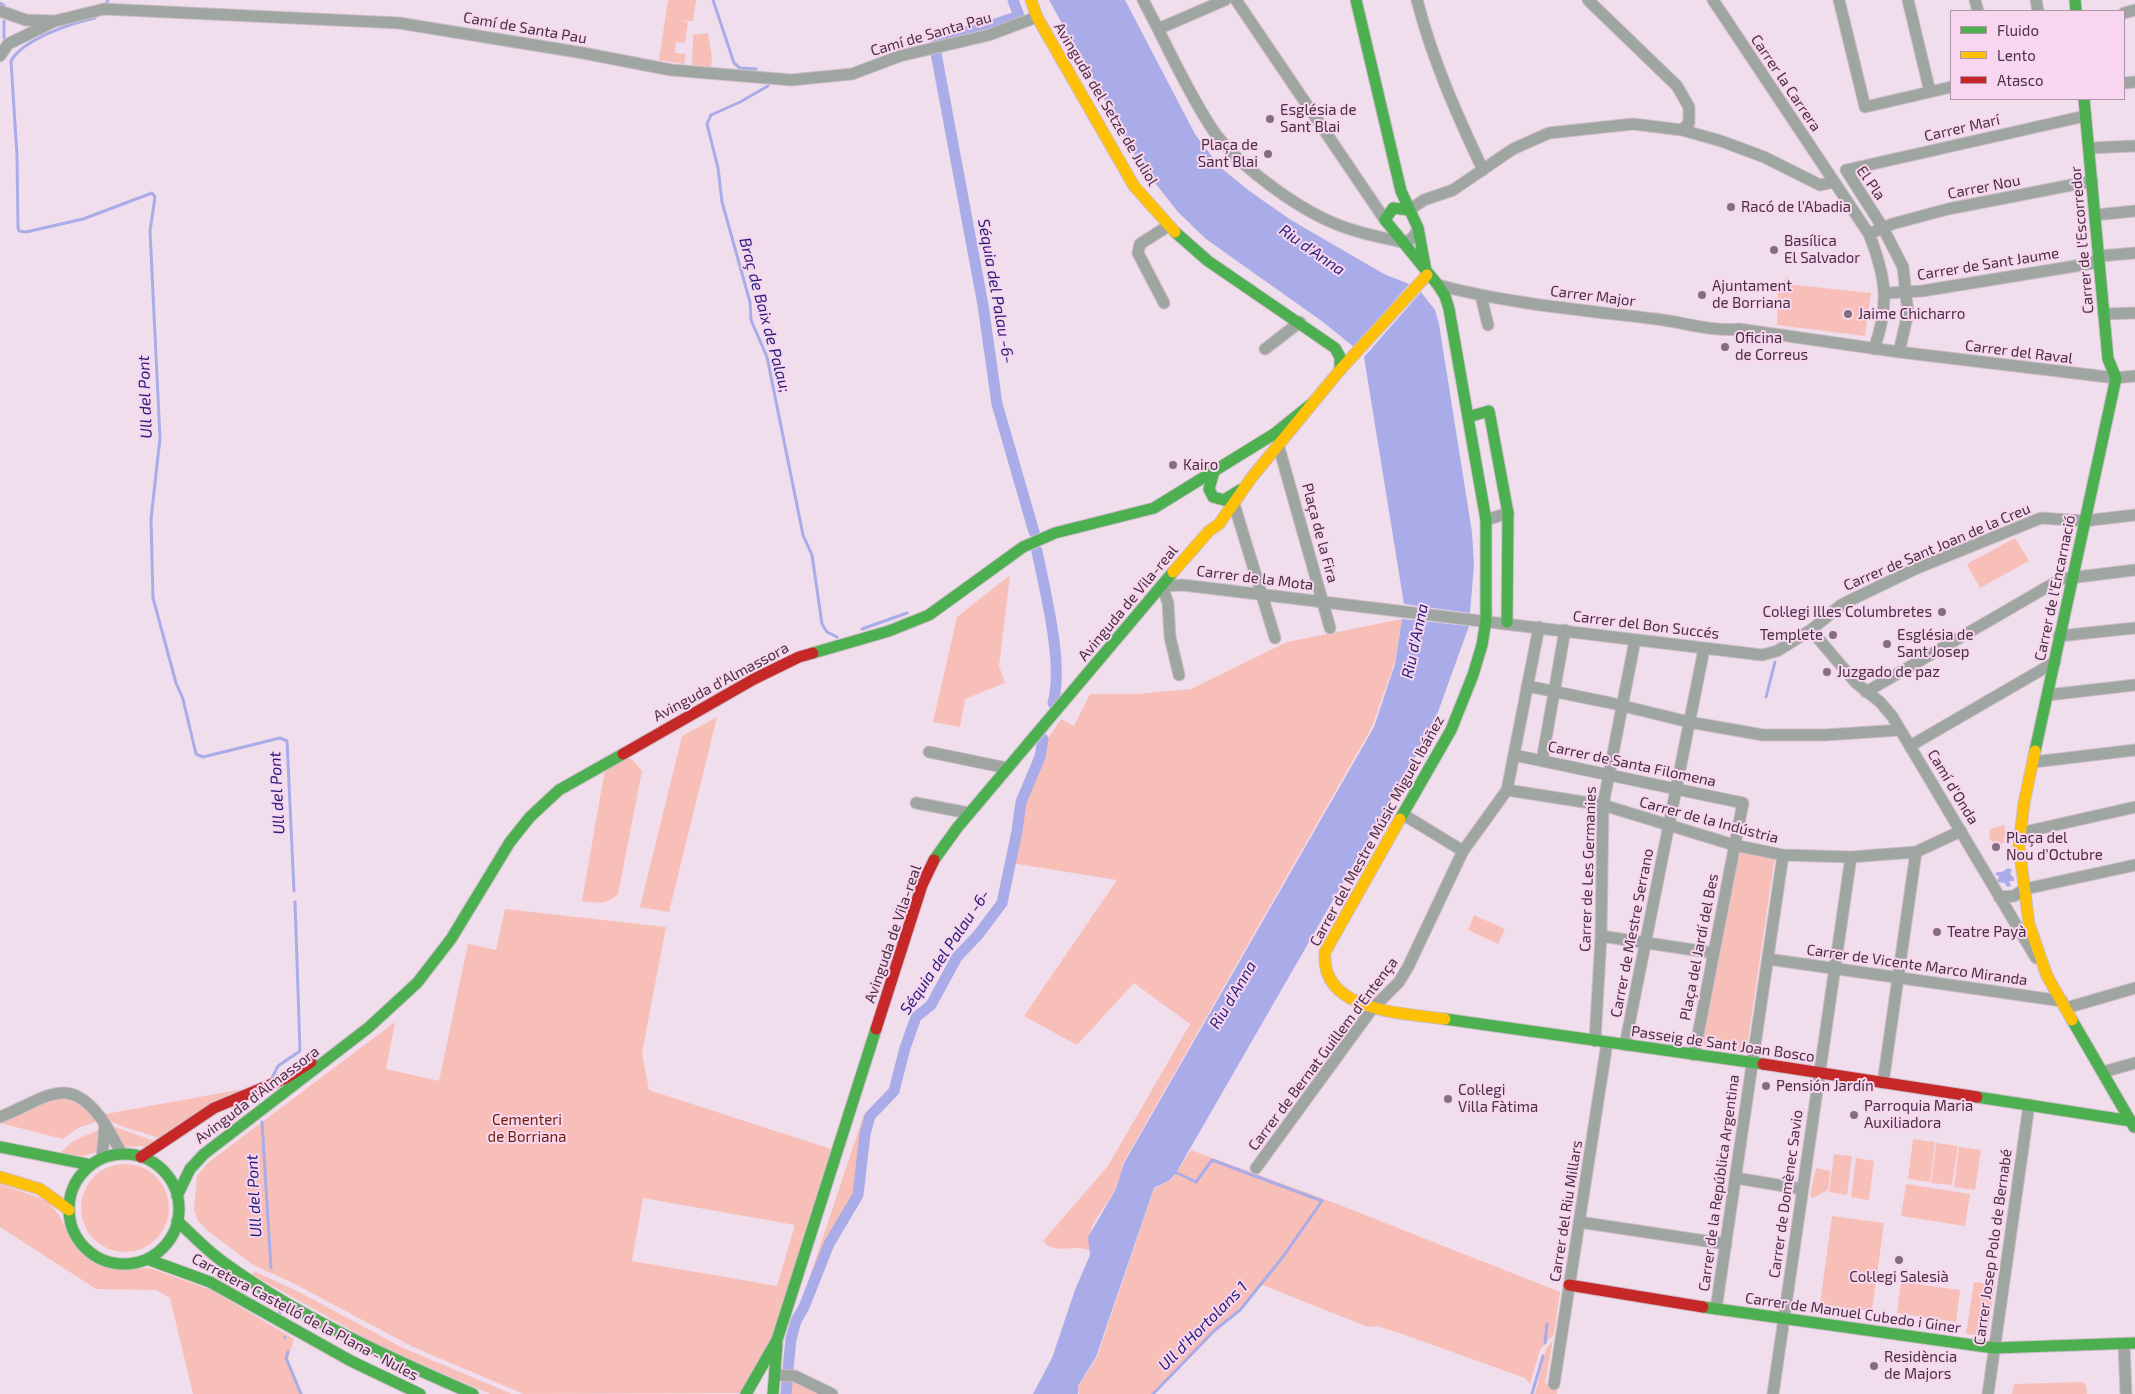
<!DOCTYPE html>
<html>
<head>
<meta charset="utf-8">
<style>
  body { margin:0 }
  #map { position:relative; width:2135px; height:1394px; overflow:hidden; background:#f1deec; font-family:"Exo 2",sans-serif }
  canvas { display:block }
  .legend { position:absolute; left:1950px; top:10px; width:175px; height:90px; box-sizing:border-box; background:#f9d6ef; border:1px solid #b294aa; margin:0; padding:6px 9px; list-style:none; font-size:15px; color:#473142 }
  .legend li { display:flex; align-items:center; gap:10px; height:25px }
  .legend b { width:25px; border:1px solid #b294aa }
</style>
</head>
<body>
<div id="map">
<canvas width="2135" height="1394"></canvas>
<ul class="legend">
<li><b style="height:6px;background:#4caf50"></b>Fluido</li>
<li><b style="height:6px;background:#ffc107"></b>Lento</li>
<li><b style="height:6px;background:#c62828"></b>Atasco</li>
</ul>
</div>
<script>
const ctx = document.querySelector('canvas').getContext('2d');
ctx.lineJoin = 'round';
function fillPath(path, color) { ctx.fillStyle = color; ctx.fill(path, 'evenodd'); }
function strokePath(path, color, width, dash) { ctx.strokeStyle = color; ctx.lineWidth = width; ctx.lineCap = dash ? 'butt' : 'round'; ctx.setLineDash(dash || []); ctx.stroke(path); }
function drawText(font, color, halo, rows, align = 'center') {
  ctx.font = font + ' "Exo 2",sans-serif'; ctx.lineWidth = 4; ctx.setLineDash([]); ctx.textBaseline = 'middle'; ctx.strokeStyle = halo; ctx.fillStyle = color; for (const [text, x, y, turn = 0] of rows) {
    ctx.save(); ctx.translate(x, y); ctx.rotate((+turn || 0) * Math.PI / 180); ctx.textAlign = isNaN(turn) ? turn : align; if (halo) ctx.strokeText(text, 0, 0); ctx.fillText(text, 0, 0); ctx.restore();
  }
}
const green = new Path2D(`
  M668,0H696L693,21L679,20L688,22L685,43L676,42L675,53L686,54L684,64L659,60Z
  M708,33L712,58L711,67L692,65L693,35Z
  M1788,276L1789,280L1795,285L1871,293L1865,336L1777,325L1778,288Z
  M2015,538L2029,561L1980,588L1967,564Z
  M1010,575L999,666L1005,683L965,699L960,727L933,722L957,617Z
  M1402,619L1395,661L1372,727L1123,1163C1121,1172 1119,1182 1115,1190C1104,1211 1085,1225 1090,1250C1086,1250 1082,1248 1078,1248C1066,1248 1051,1252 1043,1241L1108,1166L1190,1024L1134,983L1077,1045L1024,1016L1117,880L1011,863L1025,790L1045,743L1061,719L1074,726L1090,694H1137L1191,689L1287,642Z
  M717,717L669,912L640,907L682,736Z
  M626,757L633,760L642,771L618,894C607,905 597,903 582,901L605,769Z
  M2004,825L2007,837H2004V843L1996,845L1989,838L1990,829Z
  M1740,849L1775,856L1746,1053L1701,1046Z
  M505,909L666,927L642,1053L649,1090L831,1149L775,1331L743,1393L524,1394L413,1347L293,1283L253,1265L208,1231L198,1221L194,1209L197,1176L209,1162L395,1022L386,1069L439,1081L468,944L496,950ZM643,1198L795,1225L777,1286L632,1261Z
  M1474,915L1505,929L1498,944L1468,930Z
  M249,1088L163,1140C143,1131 117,1128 100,1115Z
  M51,1098C73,1099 84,1104 96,1122L78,1128L63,1139L0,1123V1120Z
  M864,1114L870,1116L864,1134L863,1157L857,1195L828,1244L804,1307L795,1321Z
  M112,1126L160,1143L151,1146L123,1147Z
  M103,1128L101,1151L79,1157L59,1154L73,1141Z
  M1913,1139L1935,1142L1930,1182L1908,1179Z
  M1936,1143L1958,1146L1952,1185L1931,1183Z
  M1959,1147L1981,1150L1975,1190L1954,1187Z
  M1191,1150L1327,1200L1560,1292L1554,1334L1540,1350L1530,1384L1525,1378L1402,1334L1377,1326L1368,1327L1260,1284L1230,1318L1214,1329L1152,1394H1079L1078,1387L1097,1357L1154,1189L1172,1179Z
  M1834,1154L1852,1156L1847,1195L1829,1192Z
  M1856,1158L1874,1161L1869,1200L1851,1197Z
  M81 1208a44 44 0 1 1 88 0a44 44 0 1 1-88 0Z
  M1816,1168L1830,1171L1828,1190L1813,1198L1810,1196Z
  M0,1184L46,1200L59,1215L73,1243L91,1260L116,1270L150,1268L211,1290L294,1339L288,1359L302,1394H193L170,1298L156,1290L96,1289L0,1227Z
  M1906,1184L1970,1194L1965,1226L1901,1216Z
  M1832,1216L1884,1223L1872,1311L1820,1304Z
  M254,1271L301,1293L403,1348L512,1394H490L378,1345L253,1275Z
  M1901,1282L1960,1290L1956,1322L1897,1313Z
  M1974,1282L1995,1285L1987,1337L1966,1334Z
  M1553,1340L1545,1383L1558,1386L1557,1394H1535L1546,1349Z
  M782,1379L797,1381L823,1394H782Z
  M2082,1382L2086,1385L2087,1394H2012L2014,1384Z`);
const water = new Path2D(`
  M1049,0H1125L1195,134L1220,167L1248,190L1291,220L1384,274L1409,284L1354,347L1323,322L1206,239L1178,212L1140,164Z
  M1421,292L1435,310L1439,324L1472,532L1474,565L1470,613L1404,604L1364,357Z
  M1402,619L1469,626L1438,712L1420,749L1176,1173L1170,1180L1154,1188L1096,1357L1078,1386V1394H1033L1052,1358L1075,1290L1090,1255L1088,1237L1116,1189L1124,1163L1374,727L1395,664Z
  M2008,868L2012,870L2010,874L2014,878V881H2009L2011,886L2007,887L2005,883L1997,882L1999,876L1995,875L1997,872H2002Z`);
const stream = new Path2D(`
  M713,0L734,63L740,68L756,69
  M107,2L108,0
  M0,3L4,5
  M95,18C72,23 23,39 11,61L17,156L18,228L19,231L26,232L83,219L152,193L155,197L150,231L160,438L151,519L153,598L176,683L183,699L196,754L203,757L280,738L287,741L294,891
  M4,21V38
  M768,86L740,102L711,115L707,124L718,168L722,202L750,302L751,320L767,357L803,535L812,555L822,624L827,632L837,637
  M862,629L907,613
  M1766,697L1775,662
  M272,1078L278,1066L300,1051L295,902
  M262,1122L271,1268
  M279,1308L280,1313
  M285,1337V1338
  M1545,1343L1547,1324
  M288,1352L286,1358L301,1394
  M1153,1394L1215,1330L1240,1310L1282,1258L1322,1201L1212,1160L1196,1182L1175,1172V1168
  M1532,1394L1543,1356`);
const canal = new Path2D(`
  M934,38L981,29L1019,16L1013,0
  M936,53L983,305L997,404L1034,532
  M1037,551C1045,592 1064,664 1053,703
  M788,1369L791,1339L796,1321L804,1307L829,1244L858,1195L865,1134L870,1116L894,1091L905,1048L916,1017L931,1005L957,957L978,935L1002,903L1017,831L1021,802L1040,757L1043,739
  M786,1394L787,1382`);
const street = new Path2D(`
  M1143,0C1165,41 1184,85 1209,124C1231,161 1296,208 1336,224C1357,233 1380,237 1402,242C1411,241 1415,237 1418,228
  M1236,0L1385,220
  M1417,0C1432,59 1457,115 1483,170
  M1588,0L1677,86L1689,107V123L1682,130
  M1713,0L1869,234C1886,277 1890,304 1874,349
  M1839,0L1865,107L1951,87
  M1908,0L1930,92
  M1975,0L1978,11
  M2036,0L2038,11
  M0,11L26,20L55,21L104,9L399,23L583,53L671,70L791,80L852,74L900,56L989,35L1037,17
  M2124,13L2135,10
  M1158,29L1225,0
  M0,56L8,44L53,22
  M2124,83L2135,82
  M2089,148L2135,146
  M1846,170L2085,116
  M1846,170L1883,228L1903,267L1908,313L1899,352
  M1409,210L1424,200L1453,190L1513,149L1549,133L1633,124L1682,130L1721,141L1764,157L1820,185L1834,182
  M2095,215L2135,211
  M1869,234L1892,224L1948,209L2092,181
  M1438,285C1509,304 1583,310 1656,319C1683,322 1712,332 1739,329L1899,352L2116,378L2135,376
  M1886,293L1922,291L2094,263L2099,256L2135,253
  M1481,296L1488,325
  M1164,303L1138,253L1140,244L1168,226
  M2104,314L2135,313
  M1265,349L1300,322
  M1278,444L1330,628
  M1234,504L1275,638
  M1486,520L1508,513
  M1811,630L1856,683L1880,702L1892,716L2036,958
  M2059,636L2135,628
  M1179,675L1170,637L1168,603L1162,586L1183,585L1762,655L1777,651L1811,630L1841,605L1855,598L1915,569L2041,518L2084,521L2135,515
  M1527,686L1611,703L1689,722L1763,735H1825L1900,730
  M1866,692L2061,579L2135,570
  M2048,695L2135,685
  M1910,746L2055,662
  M929,752L1007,768
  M1514,755L1743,803L1694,1055
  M1542,761L1565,630
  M2034,762L2135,750
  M1507,790L1603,805L1734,845L1783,855L1851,857L1916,852L1961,831
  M916,803L969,813
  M1404,815L1463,851
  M2020,833L2135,807
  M1999,897L2014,896L2025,889L2135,865
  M1601,936L1714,953
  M1768,959L2062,1001
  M2066,1008L2135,988
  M1595,1041L1601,936L1603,805L1635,640
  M1625,1045L1704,649
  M2103,1072L2135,1063
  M1883,1083L1916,852
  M0,1117C46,1099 69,1070 105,1124
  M102,1158L105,1124L122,1154
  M1256,1168L1372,1009L1399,982L1408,967L1463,851L1507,790L1539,627
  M1736,1178L1802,1189
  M1579,1222L1726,1244
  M1716,1309L1783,855
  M2124,1344L2126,1394
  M775,1375L795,1376L832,1394
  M1554,1384L1607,1043
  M1773,1394L1851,857
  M1988,1394L2029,1105`);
const fast = new Path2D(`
  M1356,0L1401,191L1418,228L1426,271
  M2075,0L2076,11
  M1175,232L1208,261L1335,348L1340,357V370
  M1468,417L1489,411L1508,513L1507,622
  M1215,468L1209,489L1213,497L1224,500L1240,490
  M813,653L889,631L929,615L1023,547L1055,533L1154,508L1274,434L1310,405
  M2035,751L2116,378L2108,359L2084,99
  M1400,819L1451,730L1473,675L1482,645L1486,620V520L1449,309L1445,296L1438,285L1385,220L1393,208L1409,210
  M934,860L957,828L1173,572
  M1445,1019L1763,1064
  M2072,1020L2134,1127
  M1977,1097L2131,1121
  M0,1147L91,1165
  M69 1209a55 55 0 1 1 110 0a55 55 0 1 1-110 0Z
  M177,1196L190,1169L204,1154L368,1028L417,983L451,939L510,842L530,817L559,790L623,754
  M177,1221C193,1235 208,1252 226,1264C299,1317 390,1358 473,1394
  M147,1259L210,1282L351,1361L420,1394
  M1703,1307L1994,1348L2135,1343
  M746,1394L777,1340L876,1029
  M773,1394L777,1344`);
const slow = new Path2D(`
  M1031,0L1037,17L1134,186L1175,232
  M1173,572L1209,531L1219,524L1252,477L1340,370L1427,275
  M2035,751L2024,803L2019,846L2029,924L2047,976L2072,1020
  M1400,819L1325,952C1320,1012 1403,1013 1445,1019
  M0,1177L40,1189L69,1210`);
const jam = new Path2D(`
  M623,754L754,679L799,657L813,653
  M876,1029L922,885L934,860
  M1763,1064L1977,1097
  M141,1157L214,1108L284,1079L311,1062
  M1569,1285L1703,1307`);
const markers = [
  [1270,119,5,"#826e7e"],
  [1268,154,5,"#826e7e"],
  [1731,207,5,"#826e7e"],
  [1774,250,5,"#826e7e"],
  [1702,295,5,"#826e7e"],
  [1848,314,5,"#826e7e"],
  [1725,347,5,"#826e7e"],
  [1173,465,5,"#826e7e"],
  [1942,612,5,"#826e7e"],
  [1833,635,5,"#826e7e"],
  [1887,644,5,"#826e7e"],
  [1827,672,5,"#826e7e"],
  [1996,847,5,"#826e7e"],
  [1937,932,5,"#826e7e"],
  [1766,1086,5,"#826e7e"],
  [1448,1099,5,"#826e7e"],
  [1854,1115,5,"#826e7e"],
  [1899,1260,5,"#826e7e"],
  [1874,1366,5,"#826e7e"]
];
const streetNames = [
  ["Camí de Santa Pau",525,28,10],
  ["Camí de Santa Pau",931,34,-16],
  ["Carrer la Carrera",1786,83,56],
  ["Avinguda del Setze de Juliol",1106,104,59],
  ["Carrer Marí",1962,128,-13],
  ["El Pla",1871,183,55],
  ["Carrer Nou",1984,187,-11],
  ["Carrer de l'Escorredor",2082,240,-95],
  ["Carrer de Sant Jaume",1988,264,-9],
  ["Carrer Major",1593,296,7],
  ["Carrer del Raval",2019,352,7],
  ["Plaça de la Fira",1320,533,75],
  ["Carrer de Sant Joan de la Creu",1937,547,-23],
  ["Carrer de la Mota",1255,578,7],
  ["Carrer de l'Encarnació",2055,588,-78],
  ["Avinguda de Vila-real",1128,603,-50],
  ["Carrer del Bon Succés",1646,625,7],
  ["Avinguda d'Almassora",721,682,-28],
  ["Carrer de Santa Filomena",1632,764,12],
  ["Camí d'Onda",1953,787,59],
  ["Carrer de la Indústria",1709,820,15],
  ["Carrer del Mestre Músic Miguel Ibáñez",1377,831,-61],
  ["Carrer de Les Germanies",1588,869,-88],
  ["Carrer de Mestre Serrano",1632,933,-79],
  ["Avinguda de Vila-real",893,934,-71],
  ["Plaça del Jardí del Bes",1699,947,-79],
  ["Carrer de Vicente Marco Miranda",1917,965,8],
  ["Passeig de Sant Joan Bosco",1723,1044,8],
  ["Carrer de Bernat Guillem d'Entença",1323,1054,-53],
  ["Avinguda d'Almassora",257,1095,-37],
  ["Carrer de la República Argentina",1719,1183,-82],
  ["Carrer de Domènec Savio",1786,1194,-82],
  ["Carrer del Riu Millars",1566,1211,-81],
  ["Carrer Josep Polo de Bernabé",1993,1247,-82],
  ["Carrer de Manuel Cubedo i Giner",1853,1313,8],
  ["Carretera Castelló de la Plana - Nules",305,1317,28]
];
const poiNames = [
  ["Església de",1280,110],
  ["Sant Blai",1280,127],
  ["Plaça de",1258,145,"right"],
  ["Sant Blai",1258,162,"right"],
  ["Racó de l'Abadia",1741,207],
  ["Basílica",1784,241],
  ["El Salvador",1784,258],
  ["Ajuntament",1712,286],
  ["de Borriana",1712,303],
  ["Jaime Chicharro",1858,314],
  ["Oficina",1735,338],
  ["de Correus",1735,355],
  ["Kairo",1183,465],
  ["Col·legi Illes Columbretes",1932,612,"right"],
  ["Templete",1823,635,"right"],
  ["Església de",1897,635],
  ["Sant Josep",1897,652],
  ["Juzgado de paz",1837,672],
  ["Plaça del",2006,838],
  ["Nou d'Octubre",2006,855],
  ["Teatre Payà",1947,932],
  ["Pensión Jardín",1776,1086],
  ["Col·legi",1458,1090],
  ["Villa Fàtima",1458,1107],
  ["Parroquia Maria",1864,1106],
  ["Auxiliadora",1864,1123],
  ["Col·legi Salesià",1899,1277,"center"],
  ["Residència",1884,1357],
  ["de Majors",1884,1374]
];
const parkNames = [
  ["Cementeri",527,1120],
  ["de Borriana",527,1137]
];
const waterNames = [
  ["Riu d'Anna",1312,250,35],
  ["Séquia del Palau -6-",996,291,80],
  ["Braç de Baix de Palau;",765,315,75],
  ["Ull del Pont",145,397,-92],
  ["Riu d'Anna",1415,641,-78],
  ["Ull del Pont",277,793,-93],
  ["Séquia del Palau -6-",945,952,-56],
  ["Riu d'Anna",1233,995,-59],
  ["Ull del Pont",254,1196,-93],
  ["Ull d'Hortolans 1",1203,1326,-45]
];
fillPath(green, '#f8bfb8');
fillPath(water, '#a9ace8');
strokePath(stream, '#a9ace8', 3);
strokePath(canal, '#a9ace8', 11);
strokePath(street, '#cdbdc9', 13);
strokePath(fast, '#cdbdc9', 13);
strokePath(slow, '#cdbdc9', 13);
strokePath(jam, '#cdbdc9', 13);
strokePath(street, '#9fa6a1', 11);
strokePath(fast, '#4caf50', 11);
strokePath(slow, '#ffc107', 11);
strokePath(jam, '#c62828', 11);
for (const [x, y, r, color] of markers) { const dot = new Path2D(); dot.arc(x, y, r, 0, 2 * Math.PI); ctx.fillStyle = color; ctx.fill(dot); strokePath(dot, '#f9d6ef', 2); }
drawText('15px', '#473142', '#f9d6ef', streetNames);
drawText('15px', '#473142', '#f9d6ef', poiNames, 'left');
drawText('15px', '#6f1f07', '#f9d6ef', parkNames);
drawText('italic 16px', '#231e79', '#f9d6ef', waterNames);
</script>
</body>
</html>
